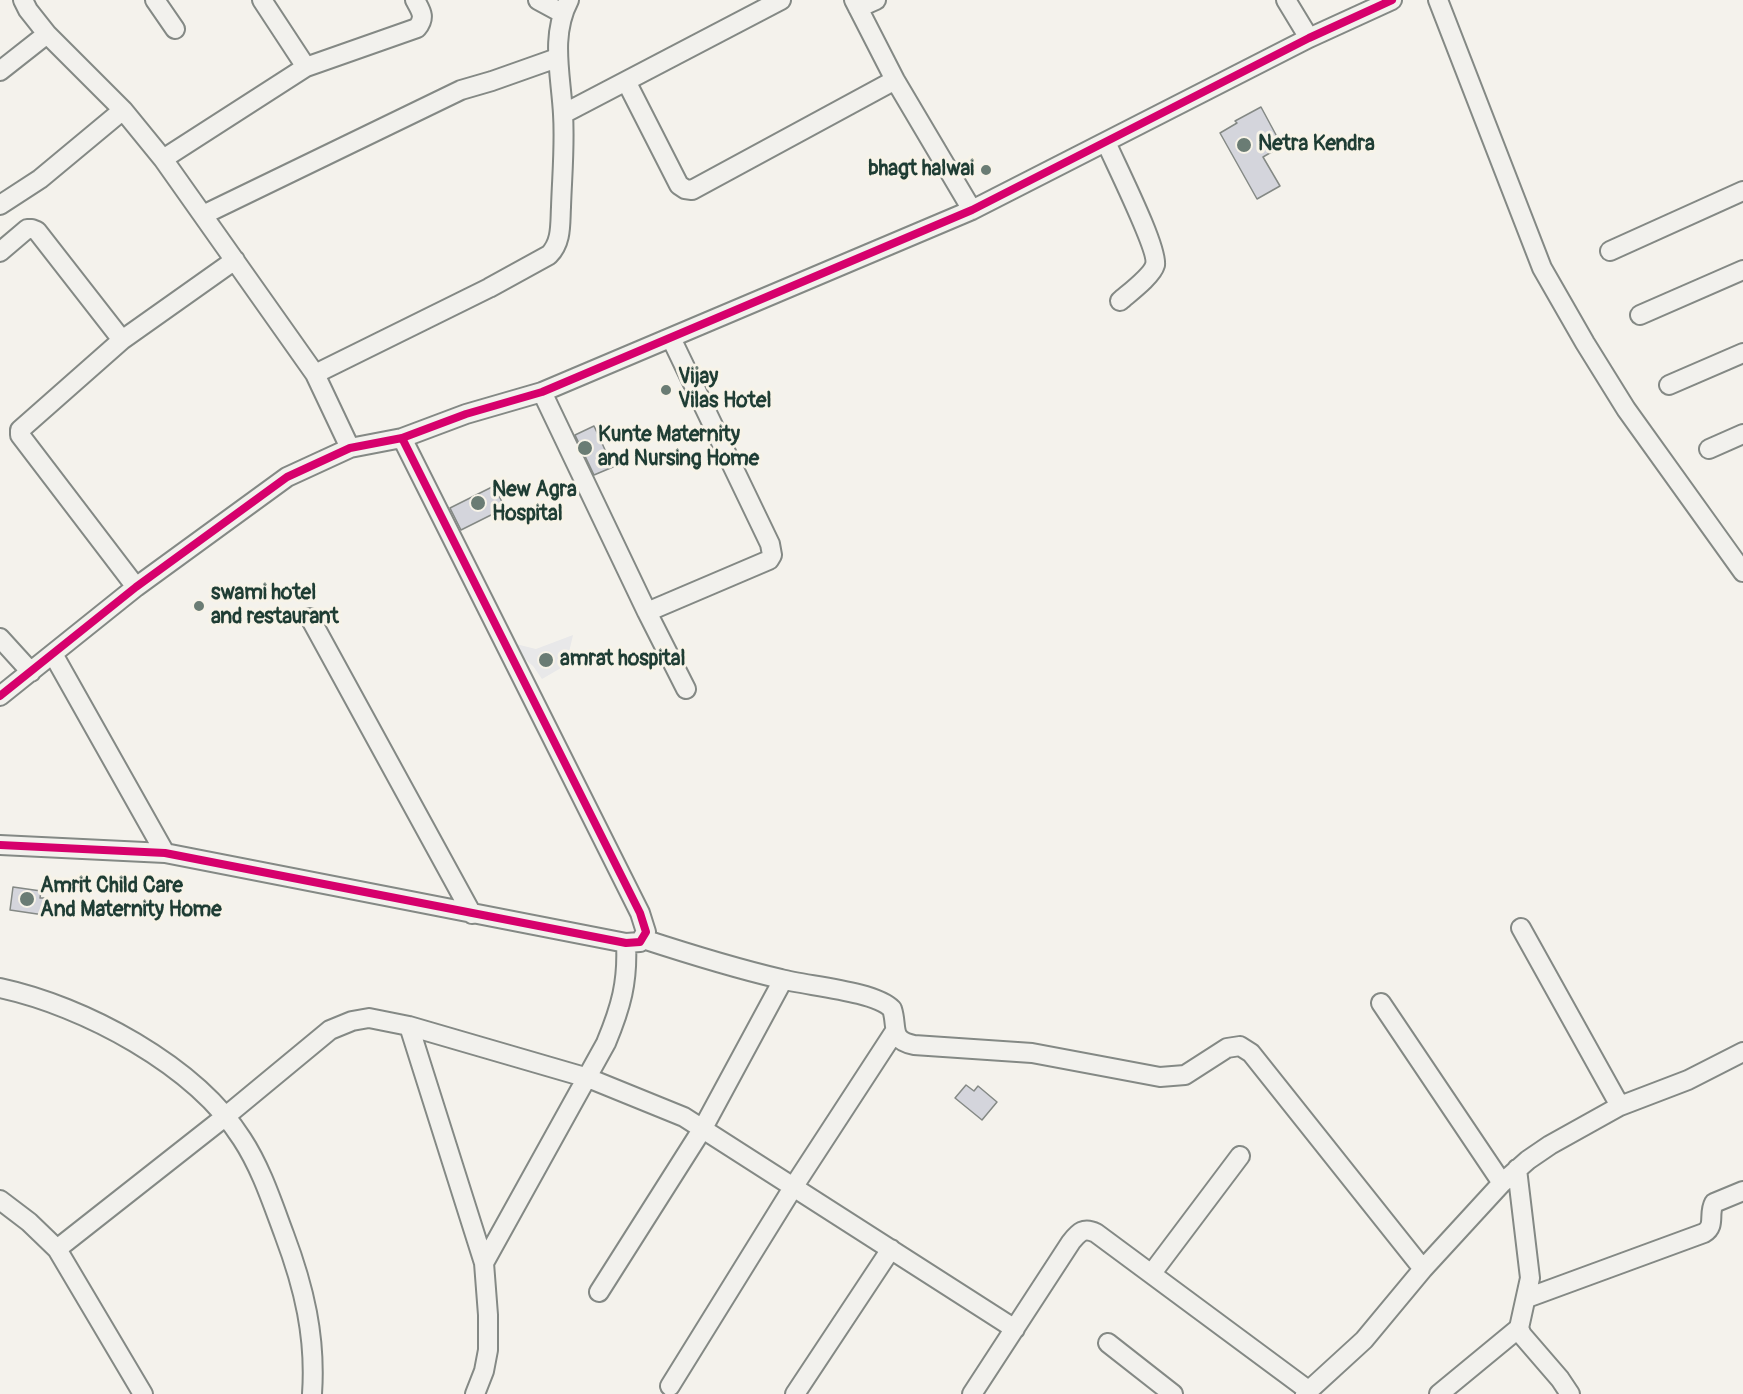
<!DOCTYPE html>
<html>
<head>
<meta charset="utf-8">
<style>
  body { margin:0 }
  canvas { display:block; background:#f4f2ec }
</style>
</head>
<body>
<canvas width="1743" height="1394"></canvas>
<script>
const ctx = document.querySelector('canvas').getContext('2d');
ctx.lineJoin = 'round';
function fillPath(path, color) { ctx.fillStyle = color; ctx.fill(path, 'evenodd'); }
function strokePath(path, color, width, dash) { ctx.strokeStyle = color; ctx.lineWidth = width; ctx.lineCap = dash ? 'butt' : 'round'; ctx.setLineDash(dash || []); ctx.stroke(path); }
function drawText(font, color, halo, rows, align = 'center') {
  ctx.font = font + ' Pangolin,sans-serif'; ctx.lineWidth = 6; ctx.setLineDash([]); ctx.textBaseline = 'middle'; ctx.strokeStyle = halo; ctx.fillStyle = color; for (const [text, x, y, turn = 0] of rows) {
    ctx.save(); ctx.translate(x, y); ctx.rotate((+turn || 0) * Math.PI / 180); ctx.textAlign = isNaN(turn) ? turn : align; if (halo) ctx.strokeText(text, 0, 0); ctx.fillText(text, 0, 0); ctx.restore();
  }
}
const built = new Path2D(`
  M573,635L566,665L542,679L533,666L519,654L512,643L536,649Z`);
const building = new Path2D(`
  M1261,107L1282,146L1263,157L1280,186L1257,199L1220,133L1237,123L1235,121Z
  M594,426L613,467L594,475L575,435Z
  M494,486L505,508L461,530L450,508Z
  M13,887L41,891L40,898H46L44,915L10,910Z
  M966,1085L974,1091L978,1086L997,1102L982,1120L955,1098Z`);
const minor = new Path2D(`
  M23,0L28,10L47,34L123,110L163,159L315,374L350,448
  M155,0L175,29
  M262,0L306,67
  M538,0L562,13
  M854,0L895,80L972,210
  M1286,0L1309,38
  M1438,0L1542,268L1585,343L1626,409L1743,572
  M858,8L876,0
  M0,71L47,34
  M626,81L679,185L685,189L692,190L895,80
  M563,114L781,0
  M1106,142C1114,161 1159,250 1155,265C1152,276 1129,293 1120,301
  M163,159L306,67L417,28C426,17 421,11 415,0
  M0,205L40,179L123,110
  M203,215L461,90L492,81L557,58
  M1610,251L1743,191
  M0,252L27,229H32L37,231L122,340
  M1640,315L1743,270
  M315,374L489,288L549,255C562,242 560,224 561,207C562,176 565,145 563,114C561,75 550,36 569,0
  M1669,385L1743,353
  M542,392L647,612L686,689
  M1709,449L1743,434
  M136,587L20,435V430L122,340L235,260
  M647,612L769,560L772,555L770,544L671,338
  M310,618L472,914
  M0,638L31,672
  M53,654L165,853
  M0,696L136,587L287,477L350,448L402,438L466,414L542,392L972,210L1309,38L1392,0
  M0,845L165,853L626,943L640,942L646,932L640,913L402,438
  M1521,928L1620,1106
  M643,939C689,954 734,968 781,979C807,986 875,991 892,1009C898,1027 889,1040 914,1045L1032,1053L1160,1077L1185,1075L1227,1048L1240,1046L1251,1053L1423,1269
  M0,988C84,1006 195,1065 242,1139C261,1168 272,1202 284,1234C304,1287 316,1337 312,1394
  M1381,1003L1502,1183
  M409,1026L484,1263L488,1315V1350L484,1371L475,1394
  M1517,1169L1530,1278L1519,1328L1522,1335L1560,1379L1570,1394
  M0,1200L29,1222L57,1249L143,1394
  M57,1249L226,1116L330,1030L352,1021L369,1018L409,1026L588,1078L684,1117L1015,1329
  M484,1263L606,1043C621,1007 628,982 626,943
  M1152,1273L1240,1156
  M599,1292L703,1128L783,980
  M1527,1298L1704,1233C1716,1226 1708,1214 1714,1203L1743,1191
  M1108,1343L1173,1394
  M670,1386L794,1186L895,1031
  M795,1394L891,1249
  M972,1394L1071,1242C1079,1232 1084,1227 1096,1233L1308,1390
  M1305,1394L1364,1340L1423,1269L1502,1183L1528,1160L1550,1145L1620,1106L1688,1080L1743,1052
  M1439,1394L1519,1328`);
const cycleway = new Path2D(`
  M0,696L136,587L287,477L350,448L402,438L466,414L542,392L972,210L1309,38L1392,0
  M0,845L165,853L626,943L640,942L646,932L640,913L402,438`);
const markers = [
  [1244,145,8,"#6a7c74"],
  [986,170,6,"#6a7c74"],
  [666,390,6,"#6a7c74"],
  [585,448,8,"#6a7c74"],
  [478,503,8,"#6a7c74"],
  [199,606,6,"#6a7c74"],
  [546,660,8,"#6a7c74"],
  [27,899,8,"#6a7c74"]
];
const poiNames = [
  ["Netra Kendra",1258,145],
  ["bhagt halwai",974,170,"right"],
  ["Vijay",678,378],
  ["Vilas Hotel",678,402],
  ["Kunte Maternity",598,436],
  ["and Nursing Home",598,460],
  ["New Agra",492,491],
  ["Hospital",492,515],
  ["swami hotel",211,594],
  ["and restaurant",211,618],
  ["amrat hospital",560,660],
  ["Amrit Child Care",40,887],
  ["And Maternity Home",40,911]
];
fillPath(built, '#e8e8e9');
fillPath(building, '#d4d5dc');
strokePath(building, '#848985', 1.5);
strokePath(minor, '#848985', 22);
strokePath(minor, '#f2f1ed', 18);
strokePath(cycleway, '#d6006c', 8);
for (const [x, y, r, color] of markers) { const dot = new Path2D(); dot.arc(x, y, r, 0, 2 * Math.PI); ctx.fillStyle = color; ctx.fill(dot); strokePath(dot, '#f7f3e8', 2); }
drawText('bold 21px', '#1f3d34', '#f7f3e8', poiNames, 'left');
</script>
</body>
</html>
